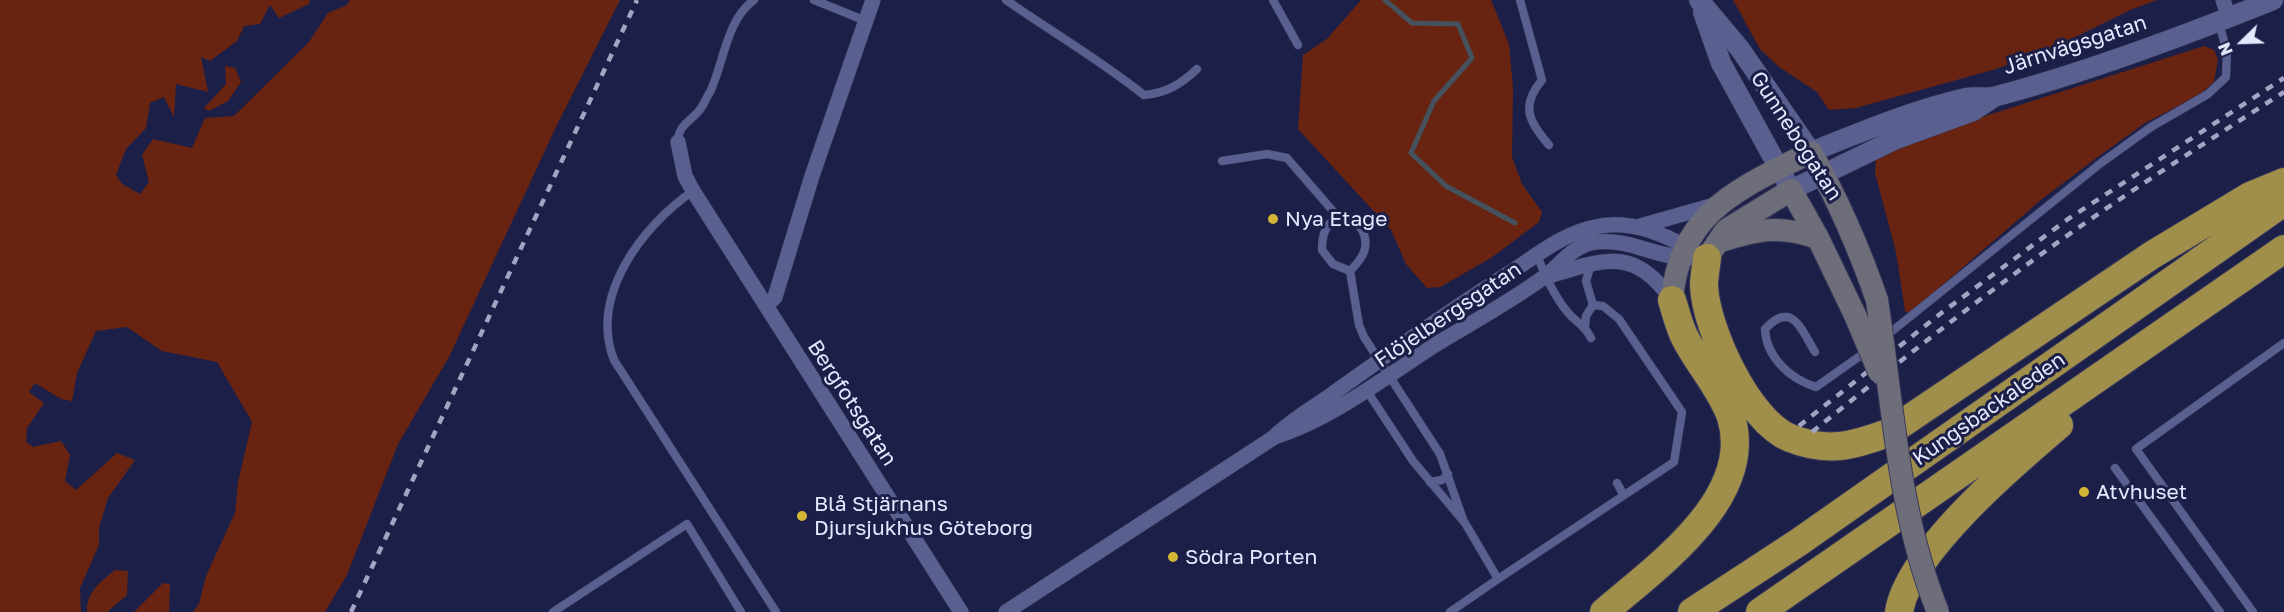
<!DOCTYPE html>
<html>
<head>
<meta charset="utf-8">
<style>
  body { margin:0 }
  #map { position:relative; width:2284px; height:612px; overflow:hidden; background:#1c1f48; font-family:"Golos Text",sans-serif }
  canvas { display:block }
  .north { position:absolute; left:2212px; top:12px; width:60px; height:60px; -webkit-text-stroke:4px #1c1f48; paint-order:stroke; rotate:247deg; font-size:16px; font-weight:700; line-height:24px; text-align:center; color:#e5e9ff }
  .north::after { content:''; display:block; margin:auto; width:21px; height:27px; background:#e5e9ff; clip-path:polygon(50% 0,100% 100%,50% 72%,0 100%) }
</style>
</head>
<body>
<div id="map">
<canvas width="2284" height="612"></canvas>
<div class="north">N</div>
</div>
<script>
const ctx = document.querySelector('canvas').getContext('2d');
ctx.lineJoin = 'round';
function fillPath(path, color) { ctx.fillStyle = color; ctx.fill(path, 'evenodd'); }
function strokePath(path, color, width, dash) { ctx.strokeStyle = color; ctx.lineWidth = width; ctx.lineCap = dash ? 'butt' : 'round'; ctx.setLineDash(dash || []); ctx.stroke(path); }
function drawText(font, color, halo, rows, align = 'center') {
  ctx.font = font + ' "Golos Text",sans-serif'; ctx.lineWidth = 6; ctx.setLineDash([]); ctx.textBaseline = 'middle'; ctx.strokeStyle = halo; ctx.fillStyle = color; for (const [text, x, y, turn = 0] of rows) {
    ctx.save(); ctx.translate(x, y); ctx.rotate((+turn || 0) * Math.PI / 180); ctx.textAlign = isNaN(turn) ? turn : align; if (halo) ctx.strokeText(text, 0, 0); ctx.fillText(text, 0, 0); ctx.restore();
  }
}
const green = new Path2D(`
  M0,0H310L309,4L279,18L270,5L260,24L244,26L237,41L210,61L201,57L208,92L176,84L174,117L164,97L150,103L146,128L126,149L116,175L122,184L140,194L149,182L142,155L153,139L192,148L205,118L234,116L309,42L328,13L347,5L350,0H620L556,127L449,357L398,444L347,575L325,612H193L199,604L206,576L235,513L238,482L252,422L217,362L162,351L127,327L96,331L77,373L72,401L61,399L35,383L29,392L44,403L27,428L26,442L33,447L61,441L70,455L65,481L76,490L117,453L135,460L108,498L99,528V545L80,588L81,612H0Z
  M1361,0H1491L1509,44L1513,88L1512,157L1522,184L1542,212L1539,222L1491,258L1440,287L1427,288L1406,264L1391,230L1298,129L1303,55L1327,39Z
  M1733,0H2157L2130,10L2053,48L1996,69L1856,108L1829,110L1817,92L1779,67L1760,49Z
  M2204,46L2214,50L2218,59L2214,82L2198,96L2145,123L2099,156L2042,199L1917,307L1908,313L1905,311L1896,252L1875,173L1876,159L1901,143Z
  M225,66L235,68L241,82L228,101L209,111L204,108L226,84Z
  M115,570L128,571L127,595L107,612H87C86,593 101,581 115,570Z
  M163,583L170,584L169,612H134Z`);
const stream = new Path2D(`
  M1385,0L1412,23L1458,24L1472,58L1434,101L1411,153L1446,186L1515,223`);
const service = new Path2D(`
  M814,0L866,21
  M1006,0C1052,32 1100,60 1144,95C1167,93 1181,84 1197,69
  M1273,0L1298,45
  M1520,0L1542,80C1520,106 1529,122 1549,145
  M678,142C678,126 688,123 698,112C703,107 706,98 710,92C724,63 726,20 754,0
  M1222,161L1267,154L1287,158L1339,218
  M693,191C642,226 589,296 614,360L776,612
  M1537,255C1545,276 1556,301 1572,317C1580,324 1586,328 1591,338
  M1591,264L1586,281L1593,305
  M1350,271L1333,264L1322,250C1321,198 1375,218 1364,252C1361,259 1355,266 1350,271L1359,325L1364,337L1440,454L1463,519
  M1585,327L1586,316L1593,305
  M1886,336L2101,163L2151,127L2208,94L2226,77L2227,52L2219,23
  M1815,352C1801,329 1792,300 1765,329C1766,357 1790,379 1816,387L1867,351
  M1365,388L1413,461L1465,523L1498,579L1674,462L1682,412L1619,319L1603,306L1593,305
  M2115,468L2220,612
  M1430,482L1442,480L1448,474
  M1617,483L1623,494
  M553,612L687,524L741,612
  M1450,612L1498,579
  M2253,612L2136,449L2284,343`);
const minor = new Path2D(`
  M2223,0L2229,18
  M678,142L685,176L693,191L961,612
  M1637,227L1718,204
  M1549,276C1605,259 1633,246 1672,300
  M766,306L775,297L812,176L873,0
  M1277,436C1331,419 1387,376 1435,345C1471,323 1510,302 1544,277C1561,265 1572,245 1596,242C1629,238 1657,258 1689,258
  M1006,612L1273,438C1294,417 1319,405 1342,387C1398,347 1453,308 1511,272C1537,255 1564,233 1595,227C1631,219 1664,234 1694,251`);
const tertiary = new Path2D(`
  M1699,0L1740,49L1811,152C1861,132 1913,110 1966,98C1976,96 1987,99 1997,96C2088,72 2186,35 2273,0
  M1703,12L1721,63L1791,190L1896,139L1973,111L1994,97`);
const secondary = new Path2D(`
  M1721,241C1759,229 1780,225 1818,238
  M1707,258L1726,230L1791,190L1818,238L1855,315
  M1672,300C1679,211 1741,188 1811,152C1838,200 1859,248 1877,300`);
const motorway = new Path2D(`
  M1707,258C1706,267 1704,277 1704,286C1706,329 1748,421 1790,438C1828,453 1852,446 1888,433L2152,255L2250,196L2284,182
  M1604,612C1656,567 1756,498 1731,417C1721,389 1699,365 1685,338C1679,326 1676,313 1672,300
  M1692,612L1799,542L2284,202
  M1760,612L2284,249
  M1899,612C1908,553 2013,464 2059,425`);
const rail = new Path2D(`
  M1799,426L1940,314L2068,219L2284,78
  M1812,432C1877,380 1942,327 2009,278C2098,211 2191,152 2284,92
  M351,612L637,0`);
const secondaryBridge = new Path2D(`
  M1877,300C1893,405 1898,513 1938,612
  M1855,315L1879,372`);
const markers = [
  [1273,219,6,"#d2b736"],
  [2084,492,6,"#d2b736"],
  [802,516,6,"#d2b736"],
  [1173,557,6,"#d2b736"]
];
const streetNames = [
  ["Järnvägsgatan",2075,45,-18],
  ["Gunnebogatan",1796,136,57],
  ["Flöjelbergsgatan",1448,315,-34],
  ["Bergfotsgatan",852,403,57],
  ["Kungsbackaleden",1989,409,-35]
];
const poiNames = [
  ["Nya Etage",1285,219],
  ["Atvhuset",2096,492],
  ["Blå Stjärnans",814,504],
  ["Djursjukhus Göteborg",814,528],
  ["Södra Porten",1185,557]
];
fillPath(green, '#682411');
strokePath(stream, '#45525d', 5);
strokePath(service, '#39385b', 9);
strokePath(minor, '#39385b', 16);
strokePath(tertiary, '#39385b', 21);
strokePath(secondary, '#39385b', 24);
strokePath(motorway, '#39385b', 30);
strokePath(service, '#59608f', 8);
strokePath(minor, '#59608f', 15);
strokePath(tertiary, '#59608f', 20);
strokePath(secondary, '#6e6e7b', 22);
strokePath(motorway, '#9f8f4b', 28);
strokePath(rail, '#a2a5c2', 4.5, [8, 8]);
strokePath(secondaryBridge, '#39385b', 24, []);
strokePath(secondaryBridge, '#6e6e7b', 22);
for (const [x, y, r, color] of markers) { const dot = new Path2D(); dot.arc(x, y, r, 0, 2 * Math.PI); ctx.fillStyle = color; ctx.fill(dot); strokePath(dot, '#1c1f48', 2); }
drawText('21px', '#e5e9ff', '#1c1f48', streetNames);
drawText('21px', '#e5e9ff', '#1c1f48', poiNames, 'left');
</script>
</body>
</html>
